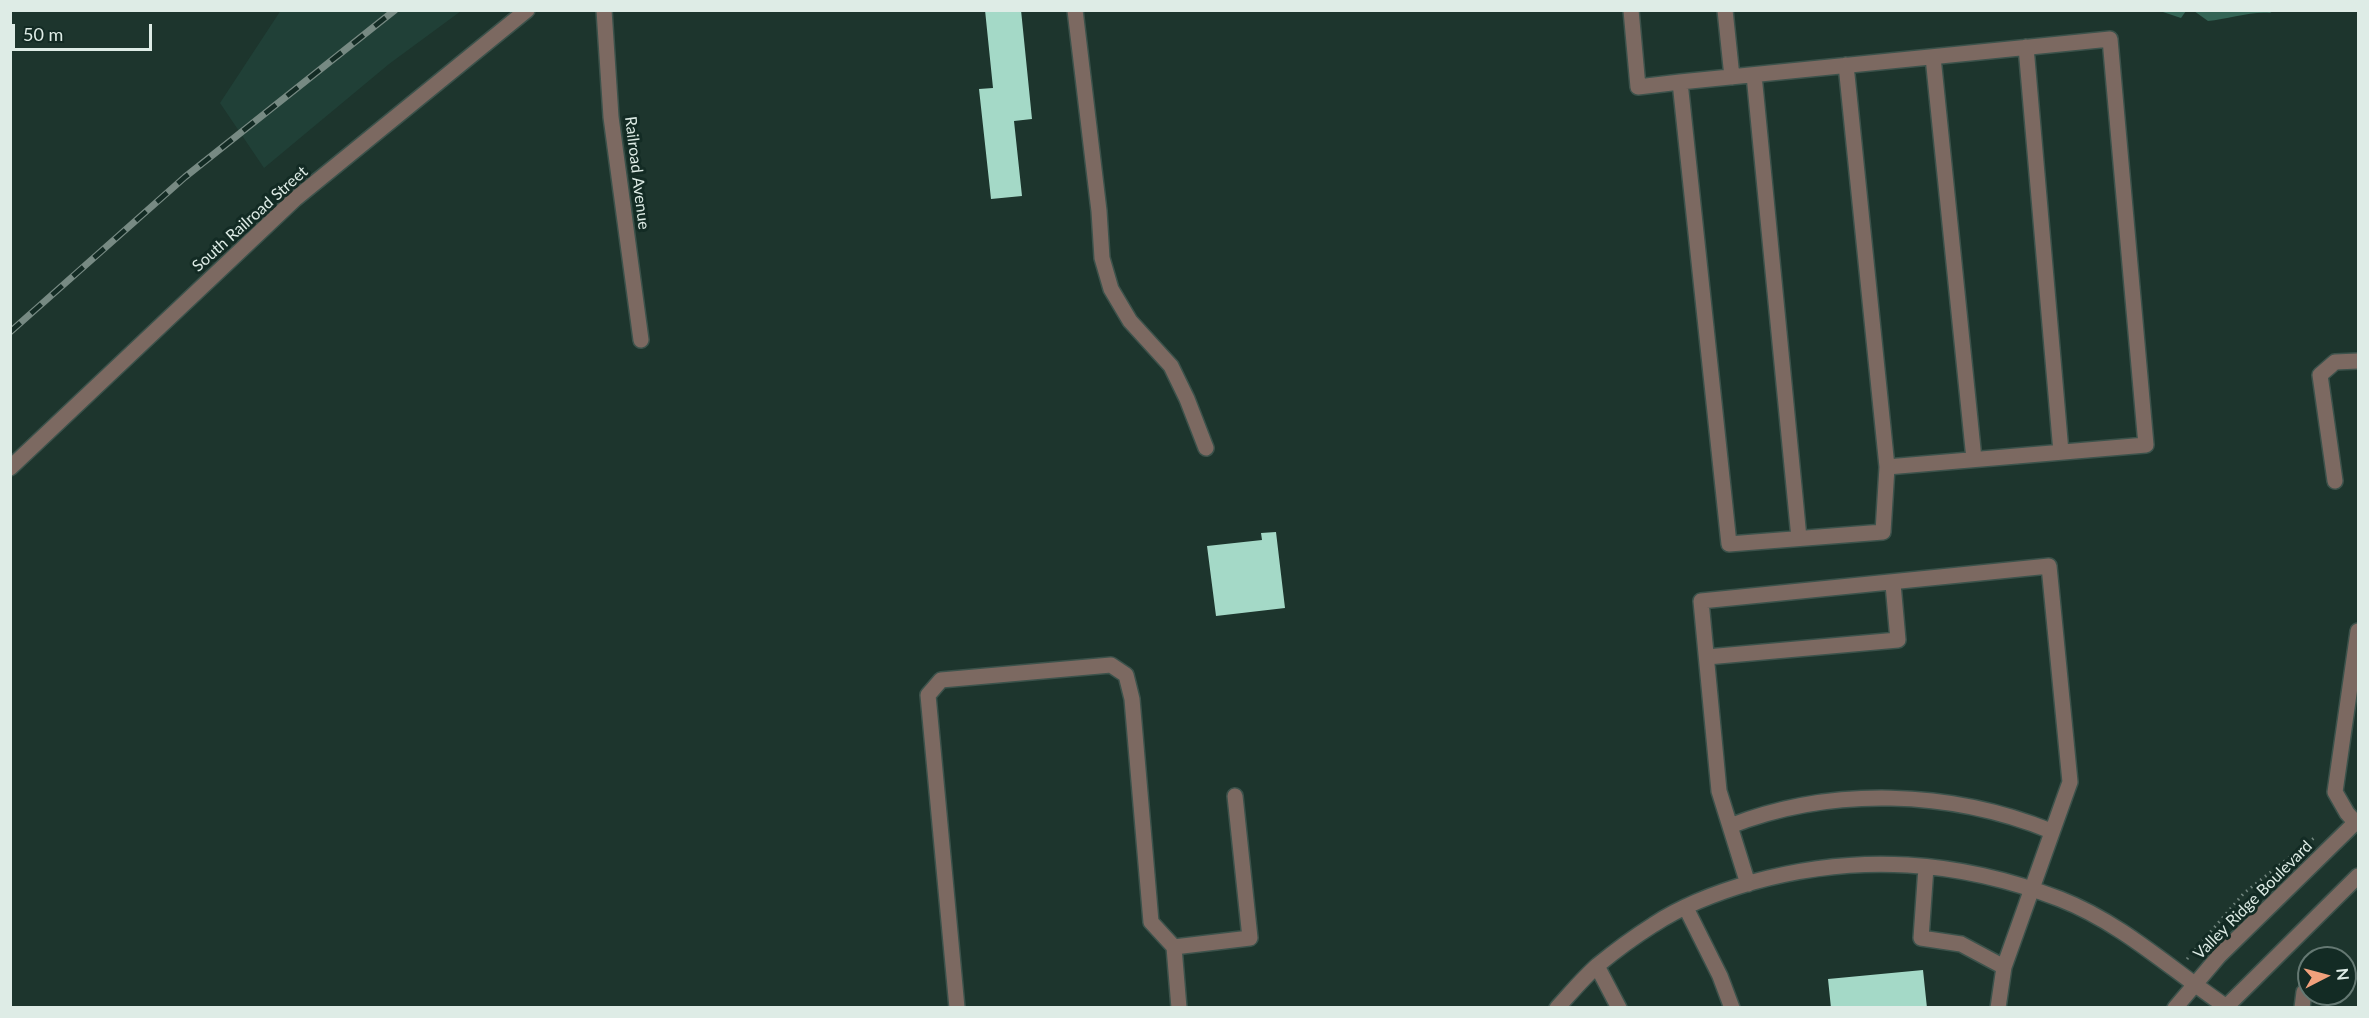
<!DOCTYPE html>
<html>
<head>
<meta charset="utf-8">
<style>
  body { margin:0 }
  #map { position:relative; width:2369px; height:1018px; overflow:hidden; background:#1d352d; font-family:Lato,sans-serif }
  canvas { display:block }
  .frame { position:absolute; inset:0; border:12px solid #deece6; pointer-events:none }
  .north { position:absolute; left:2297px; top:946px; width:60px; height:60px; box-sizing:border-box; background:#132b24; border:2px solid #647872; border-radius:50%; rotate:84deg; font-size:16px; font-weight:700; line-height:24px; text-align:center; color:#deece6 }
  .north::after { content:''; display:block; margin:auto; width:21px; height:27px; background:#f1a17c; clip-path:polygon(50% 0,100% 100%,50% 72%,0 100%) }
  .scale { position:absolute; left:12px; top:24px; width:140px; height:27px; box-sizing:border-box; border:3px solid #deece6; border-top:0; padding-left:8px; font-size:18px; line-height:21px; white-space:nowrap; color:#deece6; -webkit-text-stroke:4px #132b24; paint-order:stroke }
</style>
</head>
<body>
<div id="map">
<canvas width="2369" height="1018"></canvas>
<div class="frame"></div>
<div class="north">N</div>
<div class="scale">50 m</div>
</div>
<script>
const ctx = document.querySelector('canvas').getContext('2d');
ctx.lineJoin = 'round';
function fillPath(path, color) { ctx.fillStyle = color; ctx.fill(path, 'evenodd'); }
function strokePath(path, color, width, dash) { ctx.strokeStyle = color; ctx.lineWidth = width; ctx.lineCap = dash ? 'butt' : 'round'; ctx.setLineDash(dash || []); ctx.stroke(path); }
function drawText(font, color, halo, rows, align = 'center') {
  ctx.font = font + ' Lato,sans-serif'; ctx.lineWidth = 6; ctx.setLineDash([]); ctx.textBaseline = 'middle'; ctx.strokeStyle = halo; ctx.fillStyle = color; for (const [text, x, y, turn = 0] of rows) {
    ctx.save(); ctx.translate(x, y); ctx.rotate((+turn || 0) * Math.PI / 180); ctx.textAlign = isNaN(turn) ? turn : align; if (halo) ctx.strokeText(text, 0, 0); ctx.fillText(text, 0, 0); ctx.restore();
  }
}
const built = new Path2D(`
  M281,10H461V11L389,64L264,168L220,103Z`);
const water = new Path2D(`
  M2160,11L2273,10V11L2270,13C2252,11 2227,19 2208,21L2194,11H2186L2181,18Z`);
const building = new Path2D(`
  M985,10H1021L1032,119L1014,121L1022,196L991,199L979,89L993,88Z
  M1276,532L1285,608L1216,616L1207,546L1262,540L1261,533Z
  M1923,970L1927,1008H1831L1828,979Z`);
const path = new Path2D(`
  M2187,959L2244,893L2314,838`);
const minor = new Path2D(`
  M604,10L611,117L641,340
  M1075,10L1099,211L1102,258L1111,289L1130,321L1171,366L1187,399L1206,448
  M1631,10L1638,87L1680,82L2110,39L2146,445L1887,467L1883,532L1729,544L1680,82
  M1725,10L1732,77
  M2026,47L2061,452
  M1933,57L1974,459
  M1846,65L1887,467
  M1754,75L1799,538
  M10,468L295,199L527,10
  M2335,481L2320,375L2335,362L2358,361
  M1707,657L1898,640L1893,584
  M2355,822L2347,813L2335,792L2358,631
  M1730,826C1832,786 1950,790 2051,831
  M1926,867L1921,938L1961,944L2004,967
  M1748,884L1719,791L1701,601L2049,566L2070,782L2004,967L1998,1008
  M1686,908L1720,976L1732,1008
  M1174,947L1250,938L1235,796
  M1597,966L1619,1008
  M957,1008L928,695L941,680L1111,665L1126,675L1132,699L1151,922L1174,947L1179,1008
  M1557,1008C1570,994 1583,978 1598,965C1615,951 1634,937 1653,925C1683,905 1718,892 1753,882C1858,853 1958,860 2060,899C2122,923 2173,971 2228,1008
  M2175,1008L2219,956L2358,820
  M2225,1008L2358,876
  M2302,1008L2304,992`);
const rail = new Path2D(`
  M10,332L185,177L395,10`);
const streetNames = [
  ["Railroad Avenue",637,173,83],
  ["South Railroad Street",250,219,-42],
  ["Valley Ridge Boulevard",2253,900,-45]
];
fillPath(built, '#204037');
fillPath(water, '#336455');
fillPath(building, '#a4d9c7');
strokePath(minor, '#3c524b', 18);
strokePath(path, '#71857e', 3, [1.5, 4.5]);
strokePath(minor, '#7c6961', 15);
strokePath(rail, '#778a83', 7);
strokePath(rail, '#132b24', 4.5, [14]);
drawText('16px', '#deece6', '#132b24', streetNames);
</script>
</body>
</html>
